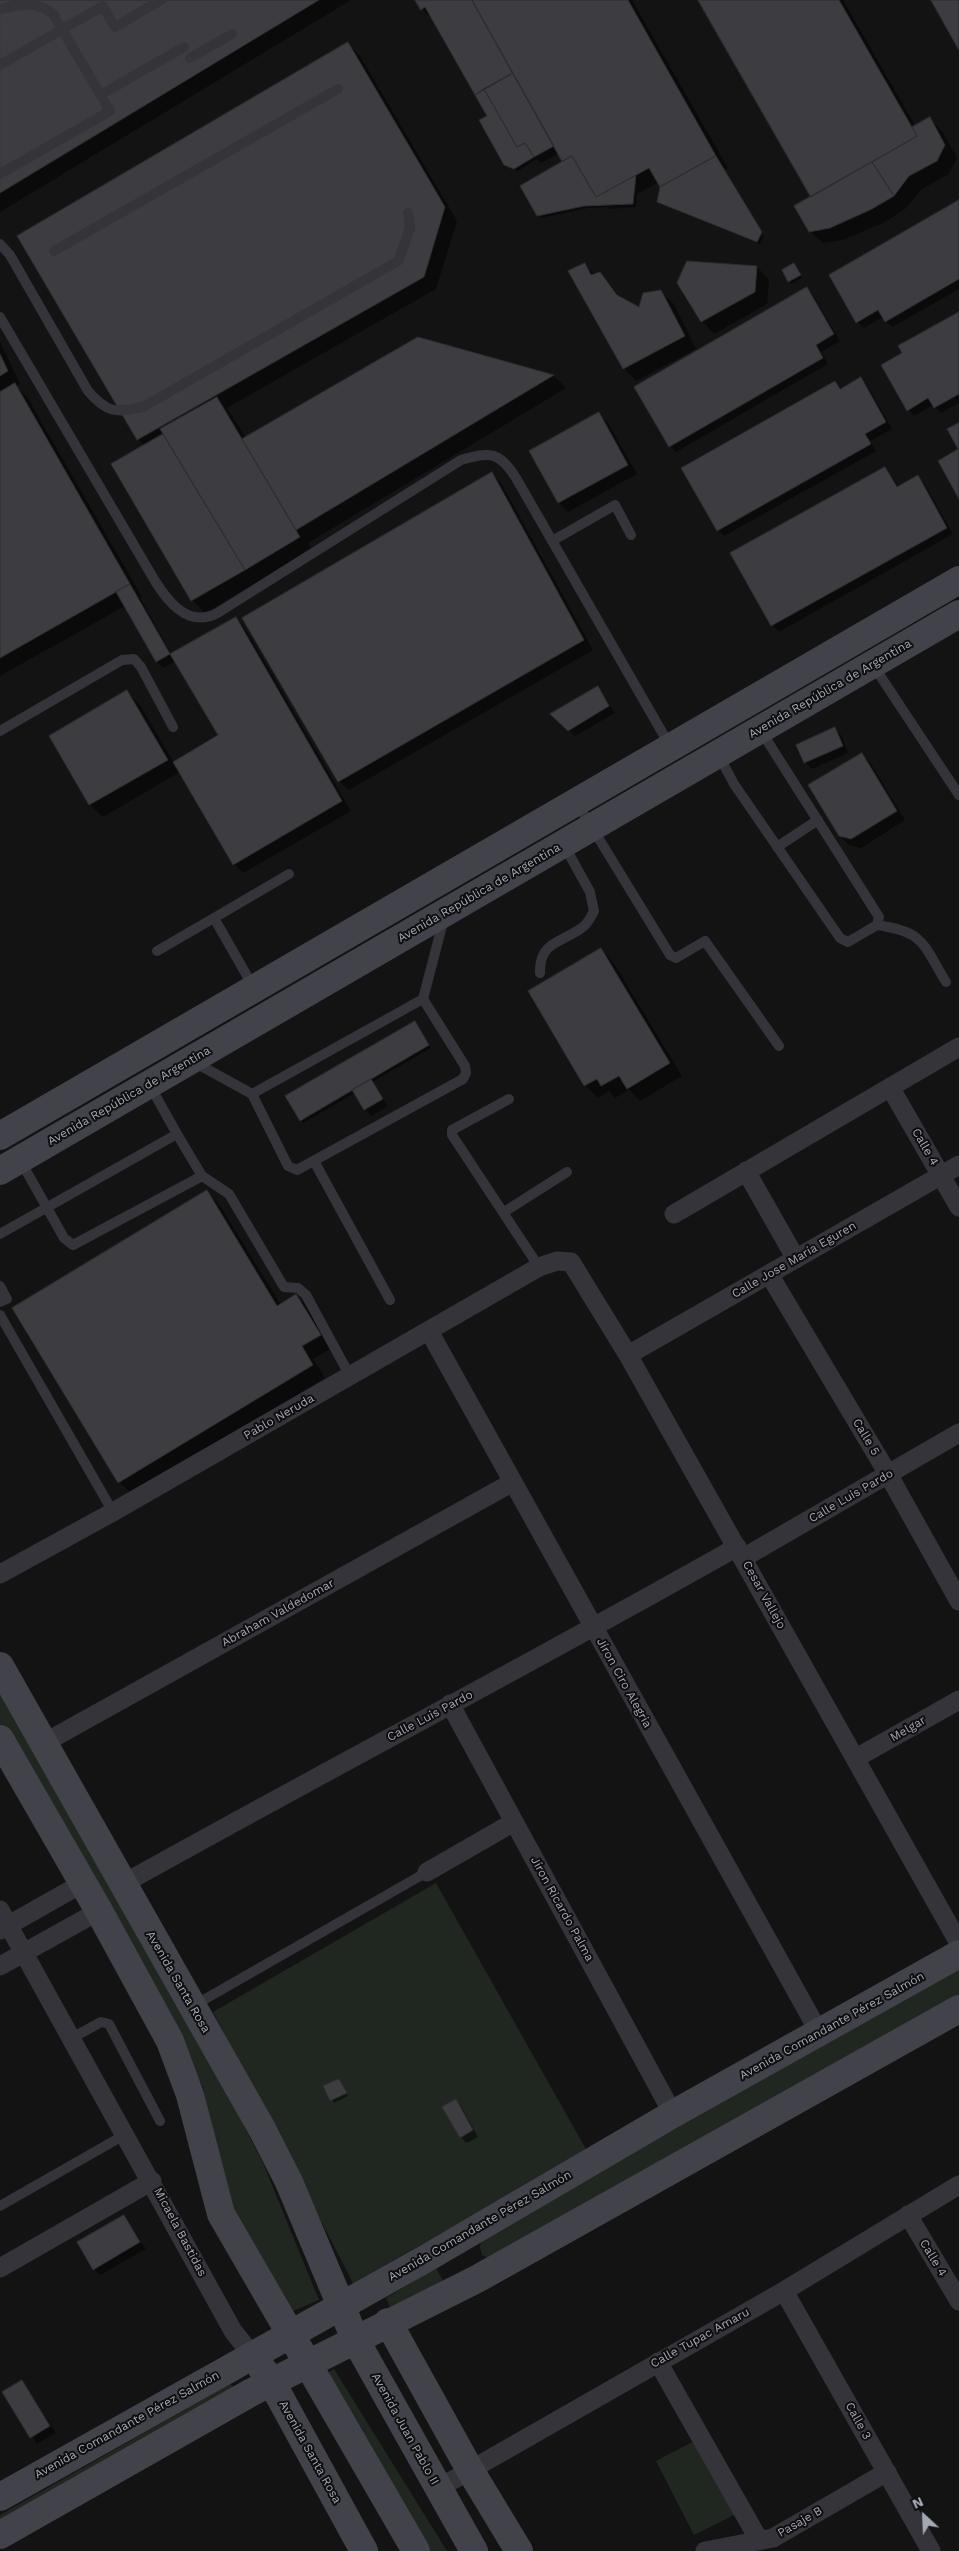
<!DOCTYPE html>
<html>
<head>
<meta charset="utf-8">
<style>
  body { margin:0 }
  #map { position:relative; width:959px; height:2551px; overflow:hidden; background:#131314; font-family:"Work Sans",sans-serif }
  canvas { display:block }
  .north { position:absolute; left:899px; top:2491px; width:50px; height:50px; -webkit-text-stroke:4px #0e0e0f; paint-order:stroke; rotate:335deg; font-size:14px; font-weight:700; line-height:20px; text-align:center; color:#a4a8b5 }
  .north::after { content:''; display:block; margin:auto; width:18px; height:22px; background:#a4a8b5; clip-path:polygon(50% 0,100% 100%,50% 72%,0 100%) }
</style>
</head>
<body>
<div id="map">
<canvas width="959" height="2551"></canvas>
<div class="north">N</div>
</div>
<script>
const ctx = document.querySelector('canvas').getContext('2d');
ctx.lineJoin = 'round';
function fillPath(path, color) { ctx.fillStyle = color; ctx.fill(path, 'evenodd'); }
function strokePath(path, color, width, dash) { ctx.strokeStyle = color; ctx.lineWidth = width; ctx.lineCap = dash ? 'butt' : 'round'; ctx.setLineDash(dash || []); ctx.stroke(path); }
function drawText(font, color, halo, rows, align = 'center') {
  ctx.font = font + ' "Work Sans",sans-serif'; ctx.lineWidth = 4; ctx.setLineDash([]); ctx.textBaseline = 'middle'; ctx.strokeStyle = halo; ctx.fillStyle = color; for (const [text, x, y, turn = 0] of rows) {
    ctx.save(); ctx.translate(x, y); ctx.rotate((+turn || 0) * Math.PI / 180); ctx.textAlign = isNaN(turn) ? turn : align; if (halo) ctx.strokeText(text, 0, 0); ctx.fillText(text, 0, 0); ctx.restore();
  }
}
const green = new Path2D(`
  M0,1681L220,2079L263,2163L319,2300L279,2317L223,2202L203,2087L0,1724Z
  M436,1883L587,2151L353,2283L213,2012Z
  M959,1969V2000L490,2259L482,2255L480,2247L482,2236Z
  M436,2268L449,2292L394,2316L386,2298Z
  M334,2369L447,2551H418L315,2380Z
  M230,2384L240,2392L0,2534V2515Z
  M698,2439L736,2514L694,2535L656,2461Z`);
const shadow = new Path2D(`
  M0,0H351L0,212Z
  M416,0H632L728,168L725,170L764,236L760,244L661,204L658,202L662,186L659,182L637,194L636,207L610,209L608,207L588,208L541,218L538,215L565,162L559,153L541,163L537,159L518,171L505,164L489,116L430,14L428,16Z
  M700,0H843L916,127L930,119L942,131L957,158L949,174L922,189L906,208L885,222L843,240L823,243L810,231L813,197Z
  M348,44L360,56L457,221L436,289L227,408L246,438L418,339L554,376L566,388L308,543L312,550L205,613L192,600L145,446L138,439Z
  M959,202V289L892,327L883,317L864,328L857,322L830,276Z
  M585,265L595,275L600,273L622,299L640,309L661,292L674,304L696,349L636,381L624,368Z
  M794,265L802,278L791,284L789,281Z
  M757,267L769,280L767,304L714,334L702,321Z
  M807,288L813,295L840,341L821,352L828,364L676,452L670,446Z
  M959,313V403L941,413L933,405L914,416L908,410L904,354Z
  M0,342L20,384L16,386L27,397L142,597L140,598L172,655L235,619L245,628L351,811L243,873L234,864L180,772L103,817L90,805L50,737L127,692L140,705L174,763L220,736L176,661L163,668L157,662L125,606L0,676Z
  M861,378L867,385L892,429L870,441L876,451L724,536L718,530L835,383L842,389Z
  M599,414L608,423L637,474L568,512L559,503L530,451Z
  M885,468L899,487L917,476L924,483L953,534L779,632L772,625L732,554Z
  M492,474L501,483L593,650L349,790L339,781Z
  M597,688L615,713L575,736L552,714Z
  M835,729L841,735L848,753L812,769L806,763L798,745Z
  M862,754L871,764L905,820L861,848L849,845L840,835Z
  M601,949L613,962L682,1076L640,1101L629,1089L615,1098L609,1091L598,1098L585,1085Z
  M417,1025L431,1048L372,1082L388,1106L371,1116L355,1093L303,1123L301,1120Z
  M207,1192L219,1204L281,1305L296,1296L309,1308L333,1347L313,1359L325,1378L132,1494L119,1482Z
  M339,2080L348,2096L334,2103L325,2087Z
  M455,2100L461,2106L478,2137L467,2143L460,2137Z
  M124,2216L146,2249L100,2275L94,2269Z
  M22,2381L56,2433L37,2444L4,2392Z`);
const building = new Path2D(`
  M0,0H319L0,193Z
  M415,0H472L513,73L475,95L425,7L421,10Z
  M472,0H628L716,156L660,187L649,168L596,197L572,156L562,161Z
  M698,0H839L917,136L811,197Z
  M931,0H959V50Z
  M348,42L445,207L424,277L137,440L17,236Z
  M513,73L554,146L534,157L525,143L517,147L484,89Z
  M484,89L517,147L525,143L534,157L514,169L504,165L479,120L487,116L475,95Z
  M930,117L945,145L937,161L909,176L894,196L872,162L917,136L912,127Z
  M572,156L596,197L636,175L633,204L584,206L537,216L520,186Z
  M716,156L762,232L757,242L657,202L660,187Z
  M872,162L894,196L872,209L830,228L809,232L794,206Z
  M959,200V279L885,322L878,310L856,323L829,275Z
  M687,261L757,266L755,292L701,322L677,283Z
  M585,263L591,275L600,272L617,295L639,307L643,293L661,290L685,336L623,369L568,271Z
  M794,263L801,275L788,282L782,270Z
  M807,287L834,334L816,345L823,358L669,447L634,387Z
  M959,312V394L934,408L928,398L907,411L881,365L902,353L898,346Z
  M418,337L554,375L296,530L242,439Z
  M0,354L8,371L0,376Z
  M861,377L886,422L865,434L871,444L717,531L681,468L835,381L840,389Z
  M15,383L130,584L0,658V392Z
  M217,397L300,537L245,570L160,429Z
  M599,412L628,465L558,503L529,451Z
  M959,423V499L938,461L958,449L947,429Z
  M163,434L245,570L191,601L111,464Z
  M885,467L897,487L918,475L947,528L771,626L730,553Z
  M492,472L584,640L338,782L242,618Z
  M130,584L170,654L156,662L116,592Z
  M236,617L342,801L233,865L173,762L218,735L170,654Z
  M598,686L609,706L568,731L550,714Z
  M127,690L168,760L89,805L49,736Z
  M835,727L843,746L804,763L796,745Z
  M862,753L897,811L851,839L839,836L808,785Z
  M601,948L670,1063L627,1089L619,1076L601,1086L597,1079L584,1086L528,991Z
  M415,1021L429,1045L300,1121L285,1096Z
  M371,1079L383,1099L364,1110L352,1090Z
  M207,1190L277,1306L296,1294L321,1335L302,1346L313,1365L118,1483L12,1308Z
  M339,2079L347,2093L330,2101L323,2086Z
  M456,2099L473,2130L460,2138L442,2107Z
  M124,2215L140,2242L93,2270L77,2242Z
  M22,2380L50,2426L30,2438L2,2392Z`);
const lane = new Path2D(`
  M0,9C22,4 36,0 53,14L110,111L0,174
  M190,58L232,34
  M0,65L103,6L115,27L161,0
  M100,95L184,47
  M0,244L10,255L88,391C107,413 115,413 143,407L398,261L410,228L408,213
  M54,251L338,89
  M0,317L155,581C167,600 185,624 210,616C216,615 222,610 227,607L461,460C490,451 500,452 516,478L670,746
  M552,541L615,505L631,535
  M873,665L959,795
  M0,731L122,660L134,659L141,667L173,727
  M718,754L734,784L840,938L848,942L877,925L879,917L761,731
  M577,803L670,955L676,958L705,941L779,1046
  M777,847L818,820
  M214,918L289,874
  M877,925C925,932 922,943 946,982
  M157,951L214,918L254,988
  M540,973C539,941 562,943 583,927C587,924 591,917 594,911L590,892L564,845
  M194,1062L252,1094L423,999L444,918
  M149,1084L177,1134
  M252,1094L288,1166L297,1170L463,1079L466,1073L465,1066L423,999
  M509,1099L452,1130V1135L539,1267
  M20,1160L64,1238L73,1245L202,1176
  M314,1161L390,1300
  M504,1212L567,1172
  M0,1234L177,1134L202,1176L229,1194L284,1287L298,1288L306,1295L350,1376
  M0,1286L7,1299L0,1302
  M0,1315L113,1512
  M193,2006L427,1872
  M72,2038L101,2022L109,2024L160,2121
  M0,2206L126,2134`);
const street = new Path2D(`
  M890,1087L959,1207
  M746,1171L796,1259
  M674,1214L959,1047
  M769,1274L888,1474L959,1601
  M429,1331L820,2034
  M628,1355L959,1165
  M743,1558L959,1433
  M0,1574L113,1512L539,1267L557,1261L571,1262L628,1355L959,1943
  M450,1704L673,2114
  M44,1743L513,1482
  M856,1758L959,1700
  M427,1872L514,1822
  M123,1884C327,1770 534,1662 737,1547
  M0,1910L233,2331L252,2355
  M0,1930L83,1883
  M0,1966L99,1911
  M908,2215L959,2301
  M0,2268L152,2181
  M784,2291L931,2551
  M658,2362L759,2540
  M439,2488L784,2291L959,2185
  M705,2551L773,2538L887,2472`);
const secondary = new Path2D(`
  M0,1136L959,580
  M0,1171L959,614
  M0,1666L262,2129L289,2182L355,2339L474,2551
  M0,1739L99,1911L170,2041L190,2095L221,2214L416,2551
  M388,2322L470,2470L519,2551
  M261,2367L271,2381L364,2551
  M0,2497L425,2259L673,2114L959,1954
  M0,2535L252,2392L477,2279L959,2009`);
const streetNames = [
  ["Avenida República de Argentina",830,689,-30],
  ["Avenida República de Argentina",479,893,-30],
  ["Avenida República de Argentina",129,1096,-30],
  ["Calle 4",925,1147,60],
  ["Calle Jose María Eguren",794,1260,-30],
  ["Pablo Neruda",279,1417,-30],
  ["Calle 5",866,1437,59],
  ["Calle Luis Pardo",851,1496,-30],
  ["Cesar Vallejo",764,1595,61],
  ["Abraham Valdedomar",278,1613,-29],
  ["Jíron Ciro Alegria",624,1683,61],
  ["Calle Luis Pardo",430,1716,-28],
  ["Melgar",908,1729,-30],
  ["Jíron Ricardo Palma",562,1909,61],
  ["Avenida Santa Rosa",178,1982,60],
  ["Avenida Comandante Pérez Salmón",832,2026,-29],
  ["Avenida Comandante Pérez Salmón",480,2226,-30],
  ["Micaela Bastidas",180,2232,62],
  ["Calle 4",933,2258,59],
  ["Calle Tupac Amaru",700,2338,-29],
  ["Calle 3",858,2421,61],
  ["Avenida Comandante Pérez Salmón",127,2425,-29],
  ["Avenida Juan Pablo II",405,2429,61],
  ["Avenida Santa Rosa",310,2452,61],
  ["Pasaje B",800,2522,-30]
];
fillPath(green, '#1f2720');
fillPath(shadow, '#0007');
fillPath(building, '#3d3d41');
strokePath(building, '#2d2d30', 1);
strokePath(lane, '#34343a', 10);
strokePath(street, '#34343a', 19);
strokePath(secondary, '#42434a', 28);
drawText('12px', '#a4a8b5', '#0e0e0f', streetNames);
</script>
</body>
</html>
